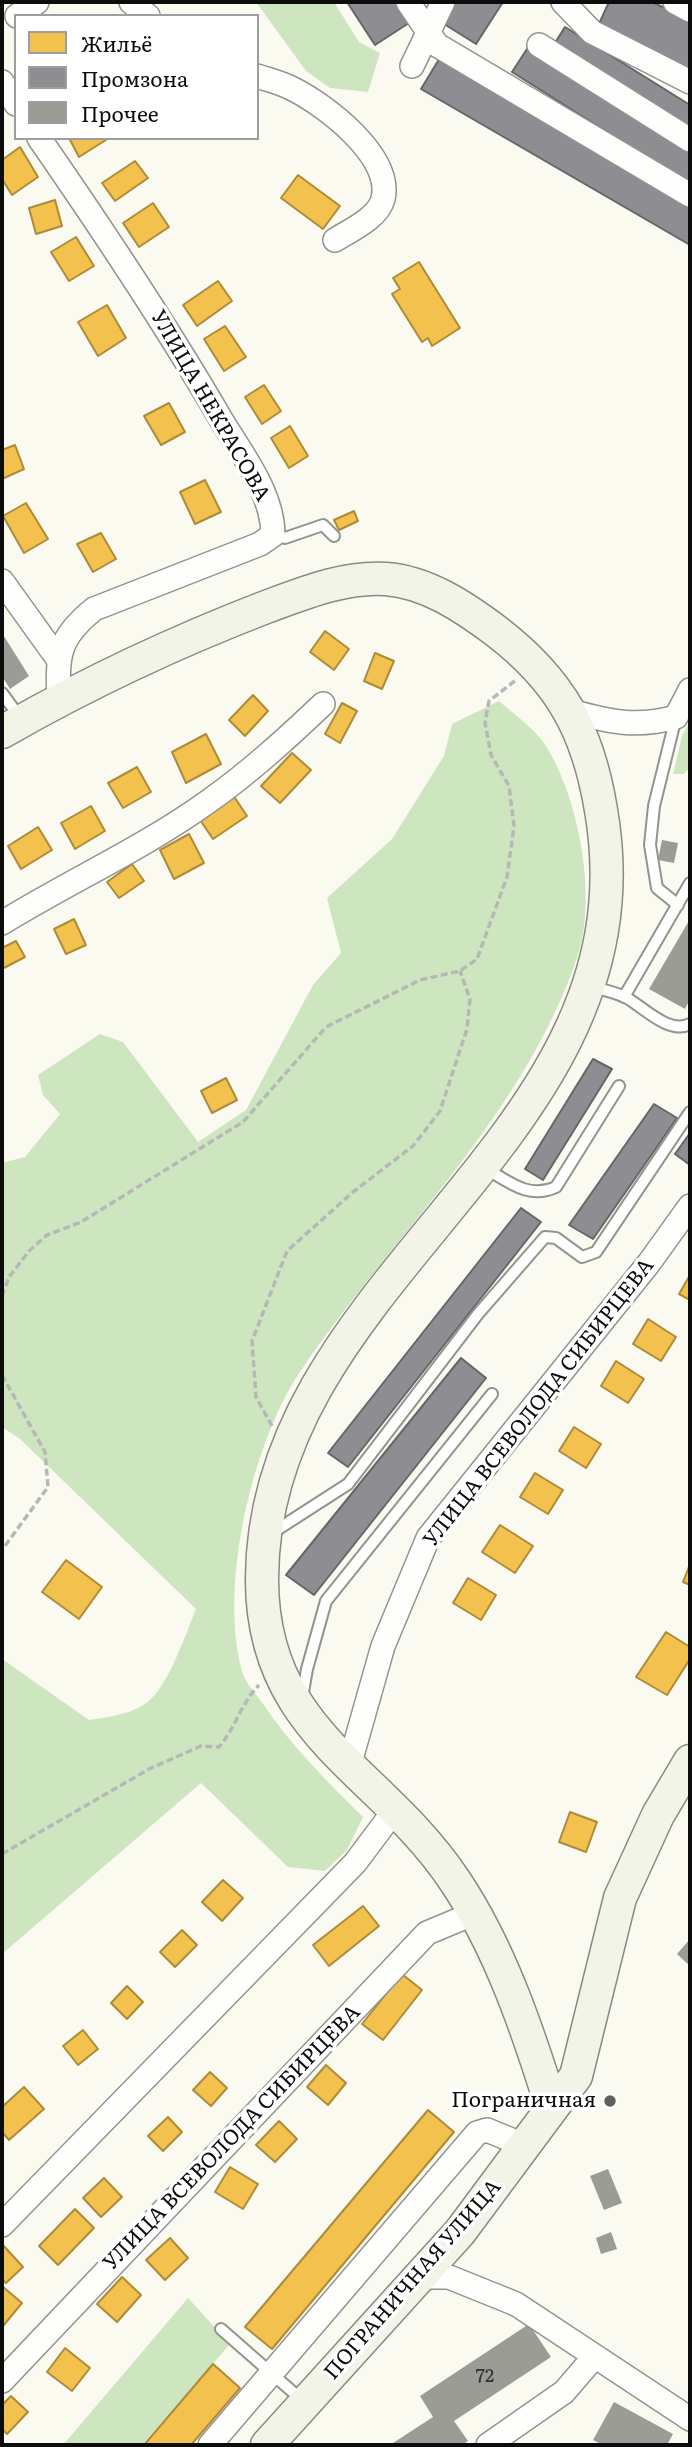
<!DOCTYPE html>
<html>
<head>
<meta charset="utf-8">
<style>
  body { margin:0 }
  #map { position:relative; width:692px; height:2447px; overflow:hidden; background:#fafaf0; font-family:Literata,serif }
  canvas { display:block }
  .frame { position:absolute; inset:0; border:4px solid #0c0c0c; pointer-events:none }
  .legend { position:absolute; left:14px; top:14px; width:245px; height:126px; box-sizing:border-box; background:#fff; border:2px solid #9e9e9e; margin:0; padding:9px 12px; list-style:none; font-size:21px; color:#0c0c0c }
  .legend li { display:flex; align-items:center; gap:14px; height:35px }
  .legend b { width:35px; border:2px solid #9e9e9e }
</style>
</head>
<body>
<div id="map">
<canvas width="692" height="2447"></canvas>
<div class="frame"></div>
<ul class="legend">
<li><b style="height:19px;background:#f2c14e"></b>Жильё</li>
<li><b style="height:19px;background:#8d8d92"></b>Промзона</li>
<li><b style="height:19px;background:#9c9c96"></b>Прочее</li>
</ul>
</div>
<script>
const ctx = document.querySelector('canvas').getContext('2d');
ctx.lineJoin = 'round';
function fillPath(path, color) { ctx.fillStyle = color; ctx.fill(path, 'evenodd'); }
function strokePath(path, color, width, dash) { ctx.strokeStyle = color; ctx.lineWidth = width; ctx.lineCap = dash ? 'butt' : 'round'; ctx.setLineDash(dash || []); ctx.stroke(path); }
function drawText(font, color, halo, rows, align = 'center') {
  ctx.font = font + ' Literata,serif'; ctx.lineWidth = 7; ctx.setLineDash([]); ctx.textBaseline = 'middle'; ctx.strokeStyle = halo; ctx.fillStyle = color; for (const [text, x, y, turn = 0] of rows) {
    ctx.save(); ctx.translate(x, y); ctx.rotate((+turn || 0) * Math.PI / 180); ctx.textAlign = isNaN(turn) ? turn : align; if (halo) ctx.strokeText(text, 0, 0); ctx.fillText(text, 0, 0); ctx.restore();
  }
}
const forest = new Path2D(`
  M256,2H334L359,42L380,53L368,92L330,88L306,71Z
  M499,701C514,714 535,729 546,746C579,799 598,898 577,958C522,1119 390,1237 298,1375C251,1447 218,1591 243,1674C246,1683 255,1693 261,1701C290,1745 326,1780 363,1817L347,1850L325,1871L288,1867L201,1783L2,1954V1659L89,1720C109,1717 135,1714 151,1699C170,1681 186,1633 196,1609L20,1439L2,1427V1163L25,1157L60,1114L43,1095L38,1075L100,1034L123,1042L198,1142L246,1110L313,985L341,953L327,898L392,839L444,756L452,724Z
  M690,721V767L684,774H673L682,736Z
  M188,2298L230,2344L142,2445H63Z`);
const homes = new Path2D(`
  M69,138H109L79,157Z
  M20,147L38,177L12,195L2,179V160Z
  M135,161L148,178L115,201L102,183Z
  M298,175L340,206L323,229L281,198Z
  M55,200L62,226L36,234L29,208Z
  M153,203L169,227L139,247L123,223Z
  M76,237L94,266L69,281L51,252Z
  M419,262L460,328L432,346L428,338L422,342L392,294L400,289L393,278Z
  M218,281L232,301L197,326L183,305Z
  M107,305L126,338L98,356L78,322Z
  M225,326L246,357L224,371L204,339Z
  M264,385L281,411L262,424L245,397Z
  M169,403L185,432L161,445L144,416Z
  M290,426L308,456L289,468L271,438Z
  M15,445L24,469L2,479V450Z
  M205,480L221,512L195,524L180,492Z
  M26,503L48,539L24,553L3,516Z
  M354,511L358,521L339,530L334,520Z
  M101,533L116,559L93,572L77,544Z
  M325,631L349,649L334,670L310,652Z
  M375,653L394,661L382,689L364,681Z
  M253,695L268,711L245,736L229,720Z
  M342,703L357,711L340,743L325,734Z
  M206,734L221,764L186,783L172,752Z
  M292,753L311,770L280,803L261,786Z
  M137,767L151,792L123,808L108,783Z
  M231,792L247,816L213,839L196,814Z
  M91,806L105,831L75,849L61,823Z
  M38,827L52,850L21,869L8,846Z
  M189,834L204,863L174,879L160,850Z
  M132,864L144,881L119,898L107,882Z
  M74,919L86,945L66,954L54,929Z
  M16,941L25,957L2,969V948Z
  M226,1078L237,1100L212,1113L201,1091Z
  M690,1275V1300L679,1294Z
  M648,1319L676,1337L661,1361L633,1344Z
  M616,1361L644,1379L628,1403L601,1386Z
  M574,1427L601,1444L586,1468L559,1451Z
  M535,1473L563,1490L548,1514L520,1497Z
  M500,1525L533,1546L515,1573L482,1552Z
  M66,1560L102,1587L79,1619L42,1592Z
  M690,1564V1585L683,1582Z
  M468,1578L496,1595L481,1620L453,1603Z
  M666,1632L690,1647V1659L667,1695L636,1677Z
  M570,1812L597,1822L586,1852L559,1842Z
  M223,1880L243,1898L222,1921L202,1902Z
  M363,1906L379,1926L329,1966L313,1945Z
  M182,1930L197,1945L175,1967L160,1952Z
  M402,1974L422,1990L383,2040L362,2024Z
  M127,1986L143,2002L127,2019L111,2003Z
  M83,2030L98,2049L78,2065L63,2046Z
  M326,2065L346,2083L328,2105L307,2087Z
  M210,2072L227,2088L211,2106L193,2090Z
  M24,2087L44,2109L9,2140L2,2132V2107Z
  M428,2110L454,2132L272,2349L245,2327Z
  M168,2117L182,2132L163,2151L148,2136Z
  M279,2121L297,2139L275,2162L256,2145Z
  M230,2167L258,2184L243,2209L215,2192Z
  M104,2178L122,2197L101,2217L83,2198Z
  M75,2209L94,2228L58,2265L39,2246Z
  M170,2238L188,2258L165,2280L146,2260Z
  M2,2244L23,2267L6,2283L2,2279Z
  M122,2277L141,2295L117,2322L97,2304Z
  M2,2286L22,2303L3,2326L2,2325Z
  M65,2348L90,2368L72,2391L47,2372Z
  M213,2364L240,2388L191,2445H144Z
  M11,2396L28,2412L7,2434L2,2429V2405Z`);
const industry = new Path2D(`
  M347,2H400L412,21L375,45Z
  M455,2H503L476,44L441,22Z
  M609,2H652L690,20V69L598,26Z
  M565,27L690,105V131L553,46Z
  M527,49L690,151V184L512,72Z
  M441,56L690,204V245L421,89Z
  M593,1059L612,1069L543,1180L525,1169Z
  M654,1104L677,1118L593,1239L569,1225Z
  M690,1133V1165L675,1154Z
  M521,1208L541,1222L348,1467L328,1453Z
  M461,1358L486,1378L314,1595L286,1575Z`);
const building = new Path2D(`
  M2,633L29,676L10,689L2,676Z
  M662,840L678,843L674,863L658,860Z
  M690,919V999L685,1009L649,989Z
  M690,1939V1966L677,1954Z
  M608,2169L622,2203L604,2210L590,2176Z
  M611,2232L617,2249L601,2254L596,2238Z
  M529,2324L551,2357L454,2421L468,2441L462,2445H390L433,2417L420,2396Z
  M614,2402L673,2434L667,2445H603L593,2440Z`);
const path = new Path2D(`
  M2,1296L9,1277L29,1251L47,1235L81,1222L243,1122L326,1027L420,980L460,971L477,959L507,877L514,826L509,786L491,755L485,722L489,701L516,680
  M2,1375L45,1452L48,1487L2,1550
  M272,1426L256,1397L252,1341L287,1251L353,1192L413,1146L440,1111L467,1029L470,999L460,971
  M2,1854L149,1769L201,1746L219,1747C236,1727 240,1705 259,1685`);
const service = new Path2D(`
  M273,535L285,538L323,525L334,536
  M2,693L21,719
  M676,717L654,806L650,845L657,888L678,905
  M590,986C602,990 616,992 627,998C644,1008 670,1035 690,1024
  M624,997L690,883
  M483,1167C508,1181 528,1200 556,1187L619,1086
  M275,1531L348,1484L478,1314L545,1237L556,1238L582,1257L596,1252L690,1112
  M302,1698L307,1669L326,1601L492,1394
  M221,2329L303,2401`);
const minor = new Path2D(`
  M131,2L148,16
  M408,2L437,45L690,195
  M563,2L592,32L690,82
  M675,2L690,10
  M17,16L37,2
  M539,45L690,140
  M412,66L443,2
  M257,76C269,80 282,83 293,89C325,105 393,156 383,199C378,218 351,230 335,240
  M2,82L16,104
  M39,138C102,229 163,320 219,416C240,452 273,492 273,535L260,544L94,609C58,638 57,655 59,699
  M2,581L58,659
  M571,711C609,722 637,728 676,717L690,690
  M2,923C70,881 144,848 209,801C250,772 286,739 323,704
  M349,1766L383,1646L428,1538L649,1263L690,1206
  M2,2225L355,1863L394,1811
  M421,2277H449L516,2304L690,2419
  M2,2381L427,1933L475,1913
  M210,2445L477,2133L487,2130L526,2146
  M488,2445L564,2392L595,2356`);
const secondary = new Path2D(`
  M2,732C86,684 175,642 266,607C304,593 345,576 386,579C427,582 464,607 496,631C560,680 588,730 601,810C658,1140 263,1272 262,1578C261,1734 381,1769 455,1881C500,1948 528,2031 552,2108
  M267,2445L460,2232L576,2076L620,1898L658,1815L690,1761`);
const markers = [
  [610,2101,7,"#5f5f5c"]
];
const numberNames = [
  ["72",485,2377]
];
const streetNames = [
  ["УЛИЦА НЕКРАСОВА",210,406,60],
  ["УЛИЦА ВСЕВОЛОДА СИБИРЦЕВА",539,1403,-52],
  ["УЛИЦА ВСЕВОЛОДА СИБИРЦЕВА",232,2138,-46],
  ["ПОГРАНИЧНАЯ УЛИЦА",413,2280,-49]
];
const poiNames = [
  ["Пограничная",596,2101]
];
fillPath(forest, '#cee6c0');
fillPath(homes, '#f2c14e');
strokePath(homes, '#ad8b3a', 2);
fillPath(industry, '#8d8d92');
strokePath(industry, '#66666a', 2);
fillPath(building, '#9c9c96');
strokePath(service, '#93938f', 14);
strokePath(minor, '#93938f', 26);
strokePath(secondary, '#8a8a85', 35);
strokePath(path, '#b7b7b5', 3.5, [7, 3.5]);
strokePath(service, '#fefefd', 10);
strokePath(minor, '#fefefd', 23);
strokePath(secondary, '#f3f4e8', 32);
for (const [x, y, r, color] of markers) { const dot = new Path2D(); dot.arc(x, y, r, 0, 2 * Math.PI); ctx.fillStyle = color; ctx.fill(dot); strokePath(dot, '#fff', 2.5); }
drawText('18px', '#30302e', null, numberNames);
drawText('21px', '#0c0c0c', '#fff', streetNames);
drawText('21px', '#0c0c0c', '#fff', poiNames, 'right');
</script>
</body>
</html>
